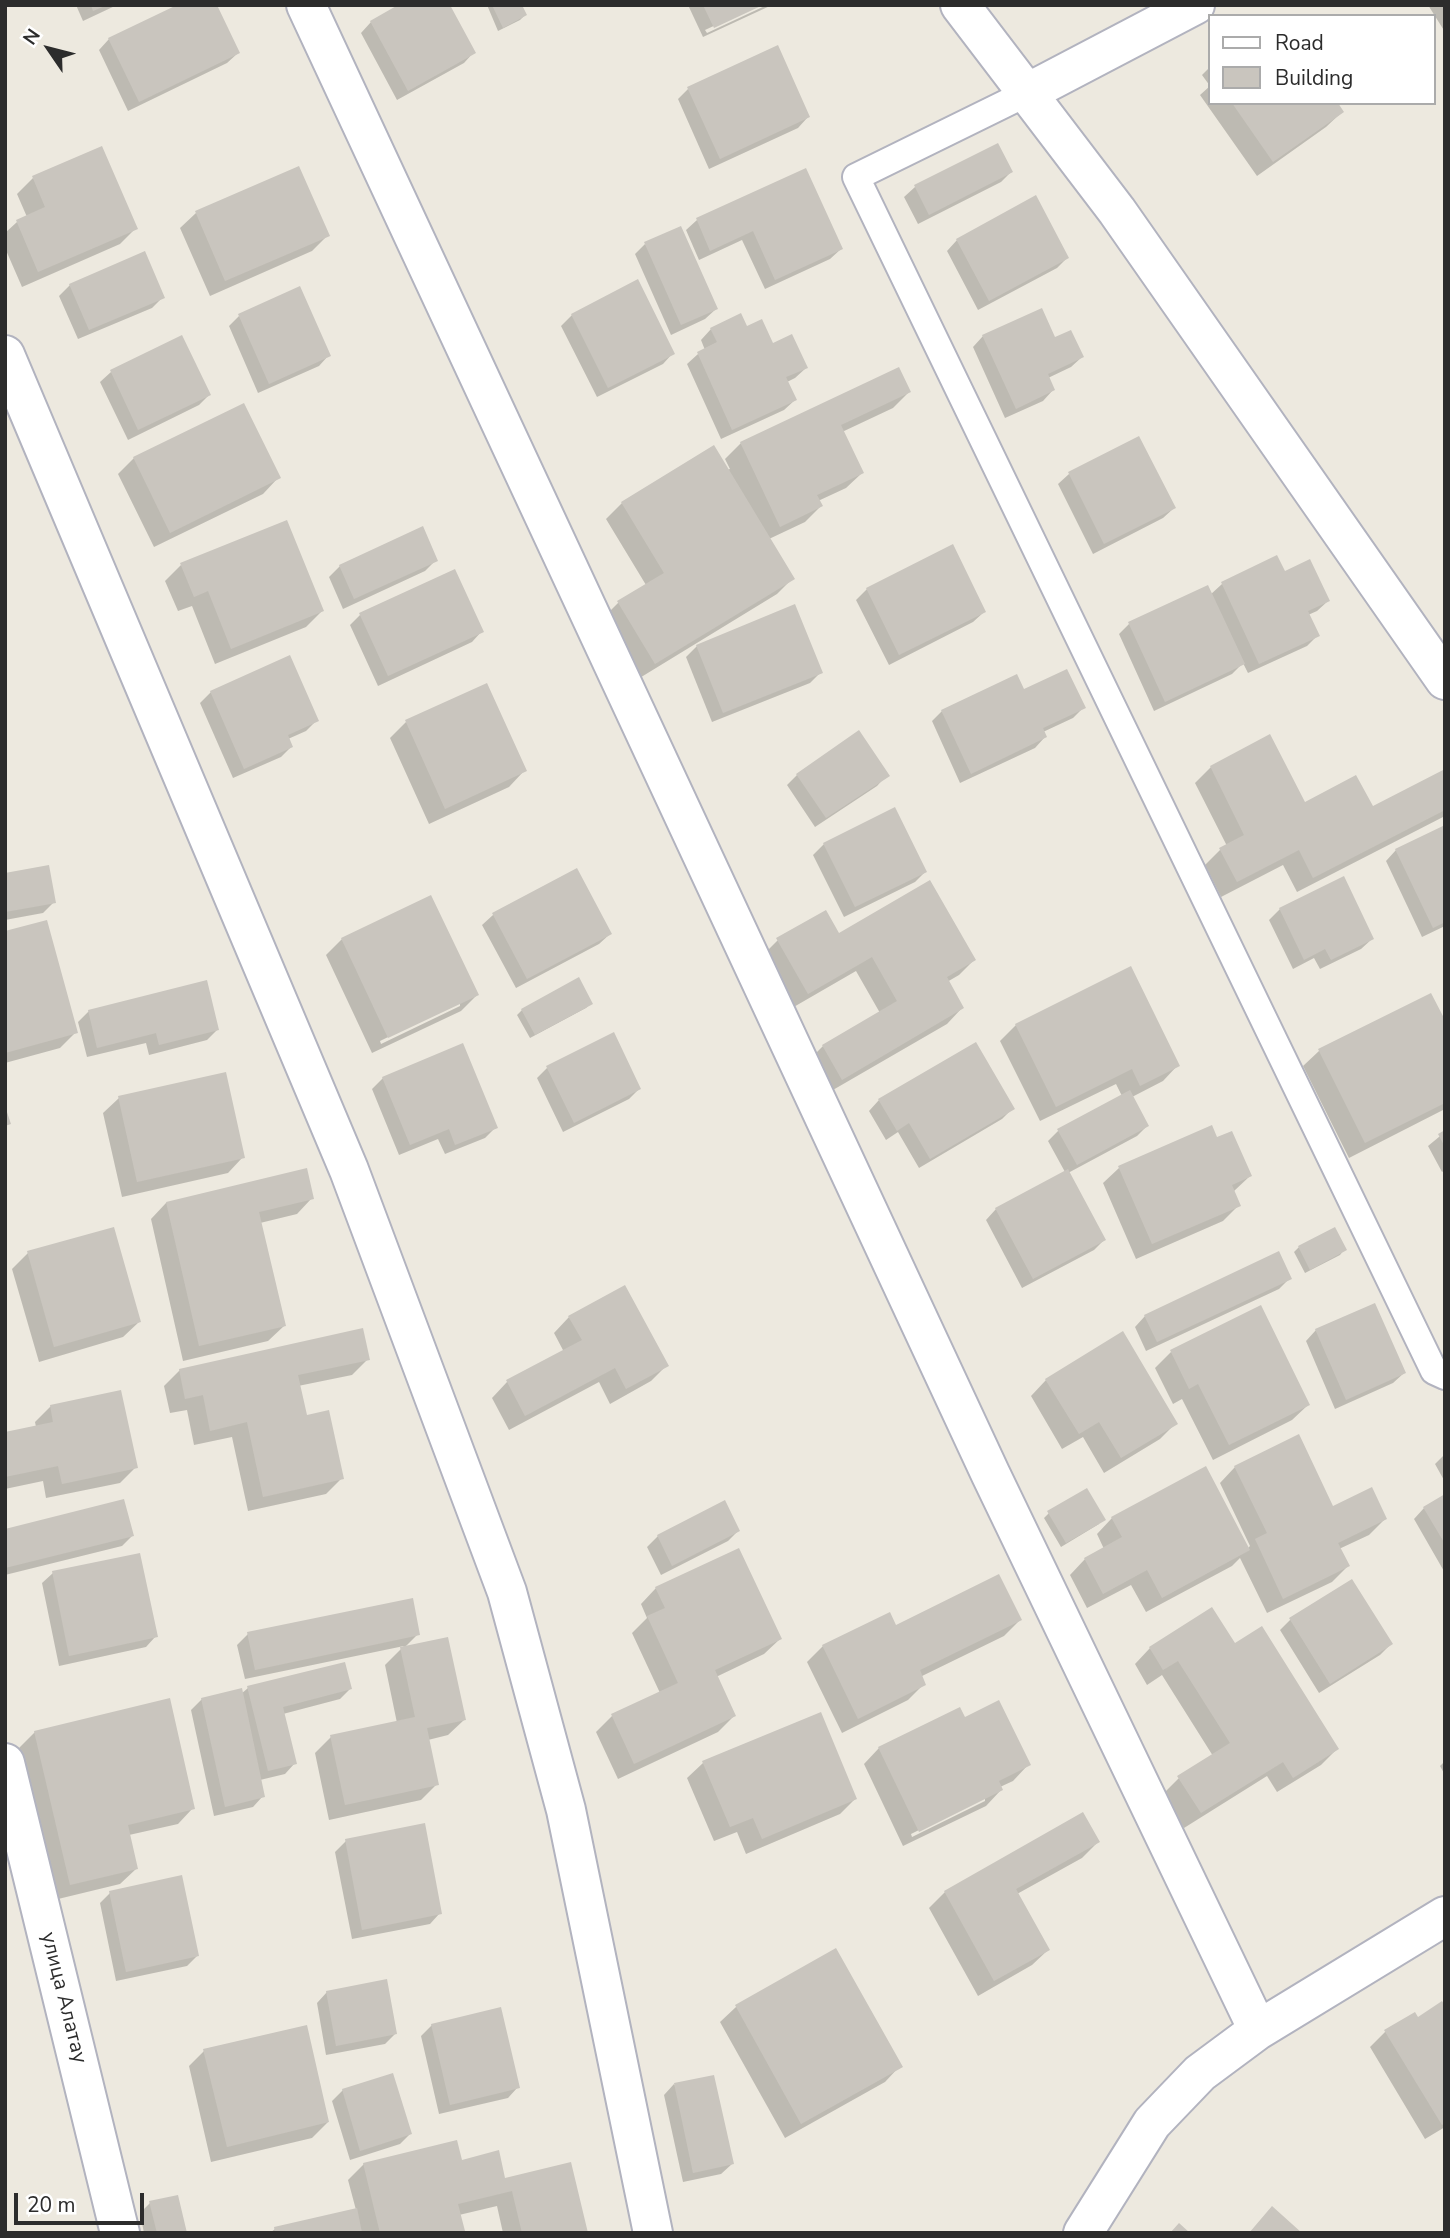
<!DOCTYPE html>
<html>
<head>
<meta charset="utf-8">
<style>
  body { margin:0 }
  #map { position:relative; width:1450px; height:2238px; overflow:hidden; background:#ede9df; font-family:"Nunito Sans",sans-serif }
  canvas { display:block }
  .frame { position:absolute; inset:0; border:7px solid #2c2c2c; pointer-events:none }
  .legend { position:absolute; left:1208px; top:14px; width:228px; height:91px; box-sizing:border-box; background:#fff; border:2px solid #ababab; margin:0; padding:9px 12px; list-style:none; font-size:21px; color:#2c2c2c }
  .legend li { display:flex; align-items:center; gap:14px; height:35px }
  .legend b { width:35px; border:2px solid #ababab }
  .north { position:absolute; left:14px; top:14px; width:70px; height:70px; -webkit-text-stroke:5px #fff; paint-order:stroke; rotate:305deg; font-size:19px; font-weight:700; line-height:28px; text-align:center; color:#2c2c2c }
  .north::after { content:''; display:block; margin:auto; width:24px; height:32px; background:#2c2c2c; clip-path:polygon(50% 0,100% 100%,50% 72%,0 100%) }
  .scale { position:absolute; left:14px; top:2193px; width:130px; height:32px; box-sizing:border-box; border:4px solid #2c2c2c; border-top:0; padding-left:9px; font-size:21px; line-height:24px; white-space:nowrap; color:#2c2c2c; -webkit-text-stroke:5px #fff; paint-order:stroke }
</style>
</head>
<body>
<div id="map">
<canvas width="1450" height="2238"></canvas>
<div class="frame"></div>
<ul class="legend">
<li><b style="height:9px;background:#fff"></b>Road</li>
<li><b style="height:19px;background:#c9c5be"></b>Building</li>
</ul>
<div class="north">N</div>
<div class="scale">20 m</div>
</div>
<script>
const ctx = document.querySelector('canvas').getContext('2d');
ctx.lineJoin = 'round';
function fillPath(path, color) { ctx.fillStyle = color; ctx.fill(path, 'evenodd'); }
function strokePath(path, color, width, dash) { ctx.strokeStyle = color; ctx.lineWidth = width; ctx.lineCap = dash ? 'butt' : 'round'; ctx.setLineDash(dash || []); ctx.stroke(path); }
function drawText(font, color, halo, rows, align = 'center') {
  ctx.font = font + ' "Nunito Sans",sans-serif'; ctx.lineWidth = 5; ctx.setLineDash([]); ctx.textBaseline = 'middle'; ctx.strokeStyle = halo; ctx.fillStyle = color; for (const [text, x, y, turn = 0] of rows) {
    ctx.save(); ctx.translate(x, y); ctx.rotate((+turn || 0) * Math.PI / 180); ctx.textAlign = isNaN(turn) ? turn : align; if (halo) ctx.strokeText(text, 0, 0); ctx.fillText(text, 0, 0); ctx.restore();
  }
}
const shadow = new Path2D(`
  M76,5H117L83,21Z
  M487,5H520L525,15L520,20L498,31Z
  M688,5H759L705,30L707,33L767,5H772L703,37Z
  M1428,5H1445V32Z
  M371,22L474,52L464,63L397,100L361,33Z
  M109,39L238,53L227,63L128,111L99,50Z
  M1210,67V103H1336L1342,112L1326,127L1257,176L1200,95L1210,86L1202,75Z
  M688,89L808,117L798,128L709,169L678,99Z
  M997,145L1011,172L1001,182L918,224L904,197L915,187Z
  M805,170L841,249L830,259L765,289L742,240L699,260L686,230L697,220Z
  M33,178L136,228L120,244L22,287L5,248V233L17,222L27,217L17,194Z
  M196,213L327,236L312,251L210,296L180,228Z
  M957,240L1067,258L1057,268L978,310L947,251Z
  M645,244L716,309L705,319L671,335L635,254Z
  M70,285L163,297L152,308L78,339L59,296Z
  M572,315L673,353L663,364L597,397L561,326Z
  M239,316L329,355L319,366L258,393L229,326Z
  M711,329H746L806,368L795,378L787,382L795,400L784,410L721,439L687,364L698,354L705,350L701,340Z
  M983,336L1054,339L1082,357L1071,367L1048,378L1053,390L1043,401L1005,418L973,347Z
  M182,337L209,395L199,405L128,440L100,382L111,372Z
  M909,392L893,408L842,432L862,473L846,488L818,501L821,506L805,522L769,539L793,578L777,594L638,679L602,619L618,603L646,585L606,519L622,503L730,469L725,459L741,443Z
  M1138,438L1174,508L1163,518L1093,554L1058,484L1069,474Z
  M134,458L278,478L263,494L154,547L118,474Z
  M436,560L425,571L343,609L329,577L340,566Z
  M181,565L322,611L306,627L215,664L192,606L178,611L165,581Z
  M1284,573L1328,601L1317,611L1308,615L1318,635L1307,646L1248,673L1243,663L1232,674L1154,711L1119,634L1129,624L1210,595L1222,584Z
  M867,589L984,612L973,622L889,665L856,600Z
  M360,615L482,631L472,642L378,686L350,625Z
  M697,646L821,672L810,683L712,722L686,657Z
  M1023,691L1083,708L1073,718L1043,732L1045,737L1035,748L960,783L932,721L942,711Z
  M211,692L317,720L306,731L288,739L291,747L281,757L233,778L200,703Z
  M406,722L524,771L509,787L429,824L390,738Z
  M1211,767L1304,804L1372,809L1445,771V816L1297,892L1283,865L1221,897L1205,865L1221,849L1227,846L1195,783Z
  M797,775H887L877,786L815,827L787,785Z
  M1445,827V926L1422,937L1386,861L1396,850Z
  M824,844L925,872L915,882L844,917L813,855Z
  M576,870L610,934L599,944L516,988L482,925L493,915Z
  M5,875L54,902L43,913L5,920Z
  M1280,909L1372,939L1361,949L1320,969L1314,958L1293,969L1269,920Z
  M5,933L76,1032L60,1048L5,1063Z
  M838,935L974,960L959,975L947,982L962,1008L947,1024L826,1094L807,1062L823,1046L880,1013L856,971L792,1008L762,956L778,940Z
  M342,939L477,995L461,1011L372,1053L326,955ZM460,1002V1006L381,1044L380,1041Z
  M591,1003L586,1008L530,1038L517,1015L522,1010Z
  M89,1011L217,1030L207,1040L149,1055L146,1043L87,1057L78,1022Z
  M1445,1024V1109L1349,1158L1303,1066L1319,1051Z
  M1016,1025L1178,1065L1163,1081L1132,1097L1147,1126L1137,1136L1068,1173L1104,1240L1094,1250L1022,1288L986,1220L996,1209L1065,1172L1048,1141L1059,1130L1122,1096L1116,1084L1040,1121L1000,1041Z
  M547,1068L639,1089L629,1099L563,1132L537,1078Z
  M383,1078L496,1127L485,1138L445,1154L438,1139L399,1155L372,1089Z
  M119,1098L243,1157L228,1173L122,1197L103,1113Z
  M879,1100L1012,1109L1002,1119L919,1168L898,1132L886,1140L869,1111Z
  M1445,1132V1170L1442,1172L1428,1146Z
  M1216,1139L1250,1176L1233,1192L1239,1205L1223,1221L1136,1259L1103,1183L1119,1168Z
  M312,1198L297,1214L260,1223L284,1326L268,1341L183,1361L151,1219L166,1203Z
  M1299,1247L1344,1250L1340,1255L1305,1273L1294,1252Z
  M28,1253L139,1322L123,1337L39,1362L12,1269Z
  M1290,1278L1279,1289L1146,1351L1135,1327L1145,1316Z
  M569,1317L666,1366L651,1381L610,1404L599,1382L509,1430L492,1398L507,1382L564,1352L554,1333Z
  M1316,1330L1404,1373L1393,1383L1335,1409L1306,1341Z
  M1171,1352L1308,1405L1292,1420L1213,1460L1182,1399L1173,1404L1155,1368Z
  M368,1359L352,1375L298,1386L305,1417L342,1478L326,1494L248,1511L232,1437L194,1445L187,1410L170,1413L164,1386L180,1370Z
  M1046,1380L1176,1423L1160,1439L1104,1473L1083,1437L1062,1449L1031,1396Z
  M51,1406L136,1467L120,1483L46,1498L43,1481L5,1489V1434L36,1427L35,1422Z
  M1445,1454V1482L1435,1464Z
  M1235,1467L1333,1509L1385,1519L1369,1535L1339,1549L1348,1566L1332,1582L1267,1613L1240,1558L1232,1566L1146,1612L1131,1585L1087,1608L1070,1575L1085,1559L1104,1549L1097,1534L1112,1518L1247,1549L1250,1546L1220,1483Z
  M1445,1496V1573L1414,1519L1424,1508Z
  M1049,1513L1099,1524L1061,1547L1044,1518Z
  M5,1531L132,1536L122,1546L5,1575Z
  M738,1531L728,1541L661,1575L647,1547L658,1536Z
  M53,1573L156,1636L146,1647L59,1666L42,1583Z
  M656,1588L780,1639L764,1654L716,1677L734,1716L718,1732L618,1779L596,1732L612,1716L660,1693L632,1633L647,1618L641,1604Z
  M1291,1619L1391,1644L1380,1655L1319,1693L1280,1630Z
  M1020,1620L1004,1636L920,1677L924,1684L908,1700L842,1733L807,1662L823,1646L895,1628Z
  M248,1634H418L404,1648L464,1720L448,1735L428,1740L437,1784L421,1800L329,1820L315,1753L331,1737L397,1723L385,1665L404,1646L245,1679L237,1645Z
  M1234,1646L1337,1749L1321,1765L1277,1792L1267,1776L1184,1828L1163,1794L1179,1778L1213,1756L1162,1675L1147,1685L1135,1664L1150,1648Z
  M248,1688L350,1689L340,1699L283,1714L295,1763L285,1774L260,1780L263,1796L253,1807L214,1816L191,1710L202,1699L241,1694Z
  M35,1732L193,1808L178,1824L129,1835L136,1869L120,1884L54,1900L19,1748Z
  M879,1748L1028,1765L1013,1781L1000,1787L1001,1790L986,1806L903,1846L864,1764ZM985,1797V1801L912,1837L911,1834Z
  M1445,1761V1775L1440,1766Z
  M703,1763L855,1799L840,1814L746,1854L737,1832L714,1841L687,1778Z
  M346,1841L440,1913L430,1924L352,1939L335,1852Z
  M1098,1842L1082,1858L1017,1894L1048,1950L1032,1965L978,1996L929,1908L945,1892Z
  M110,1893L197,1956L187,1966L116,1981L100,1903Z
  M836,1950L900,2066L885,2082L785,2138L720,2022L736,2007Z
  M327,1992L395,2034L385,2044L326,2055L317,2003Z
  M1445,2009V2127L1425,2139L1370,2047L1385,2032Z
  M432,2025L518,2087L508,2098L439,2114L421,2036Z
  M204,2051L328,2122L312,2138L211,2162L189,2066Z
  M674,2084L732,2164L721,2174L683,2182L664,2095Z
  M343,2090L410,2134L400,2144L350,2160L332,2101Z
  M364,2164L504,2180L587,2233H503L497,2206L459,2215L463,2231L461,2233H270L275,2229L356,2210L348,2180Z
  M150,2203L185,2233H144L140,2213Z`);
const building = new Path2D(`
  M91,5H107L93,11Z
  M177,5H217L240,53L139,102L108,38Z
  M398,5H450L476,53L408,91L370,21Z
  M492,5H522L527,15L503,28Z
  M703,5H763L714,28Z
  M778,45L810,117L720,159L687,87Z
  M1232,103H1338L1344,112L1273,162Z
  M998,143L1013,172L929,215L914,185Z
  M102,146L138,229L38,272L16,220L45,207L32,176Z
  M299,166L330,236L225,281L195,211Z
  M806,168L843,249L775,280L753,231L710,251L696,218Z
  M1036,195L1069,258L989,301L956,239Z
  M681,226L718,309L681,325L644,242Z
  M145,251L165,298L89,330L69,284Z
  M638,279L675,354L608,388L571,314Z
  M300,286L331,356L269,384L238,314Z
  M1042,308L1055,337L1071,330L1084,357L1048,374L1055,390L1016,409L982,335Z
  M741,313L747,326L762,319L773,343L792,334L808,368L786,377L797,400L732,430L697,352L717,342L710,328Z
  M182,335L211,395L138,430L110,370Z
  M899,367L911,392L841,425L864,473L817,495L823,506L780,527L740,442Z
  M244,403L281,478L170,533L133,457Z
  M1139,436L1176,508L1104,544L1068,472Z
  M714,445L795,579L655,664L617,601L664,573L621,502Z
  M287,520L324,611L231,649L208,591L194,597L180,563Z
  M423,526L438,561L354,599L339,565Z
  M953,544L986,612L899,655L866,588Z
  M1277,555L1285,571L1310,559L1330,601L1308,611L1320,636L1259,664L1221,582Z
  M455,569L484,632L388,676L359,613Z
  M1208,585L1245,664L1165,702L1128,622Z
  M795,604L823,673L723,713L696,645Z
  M290,655L319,721L288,735L293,747L244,769L210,691Z
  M1067,669L1086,708L1043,728L1047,737L971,774L941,710L1017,674L1024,689Z
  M487,683L527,771L445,809L405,720Z
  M859,730L890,776L826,818L796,774Z
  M1270,734L1305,802L1356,775L1373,806L1445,769V810L1313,878L1299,850L1237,882L1219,848L1244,835L1210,766Z
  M895,807L927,872L855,907L823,843Z
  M1445,825V922L1433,928L1395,849Z
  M49,865L56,903L5,912V873Z
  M577,868L612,934L527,979L492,913Z
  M1344,876L1374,939L1331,960L1325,949L1304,960L1279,908Z
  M930,880L976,960L947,977L964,1008L842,1080L822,1045L897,1001L872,957L808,994L776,938L826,910L839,933Z
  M431,895L479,995L388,1038L341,938Z
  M47,920L78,1033L5,1053V931Z
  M1131,966L1180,1066L1140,1086L1132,1069L1056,1107L1015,1024Z
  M579,977L593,1004L535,1035L521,1009Z
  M207,980L219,1030L159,1045L156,1033L97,1048L88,1010Z
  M1431,993L1445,1020V1103L1365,1143L1318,1049Z
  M614,1032L641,1089L574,1123L546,1066Z
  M976,1042L1015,1109L930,1159L909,1123L897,1131L878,1099Z
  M463,1043L498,1128L455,1145L449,1129L410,1145L382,1077Z
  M226,1072L245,1158L137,1182L118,1096Z
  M1130,1090L1149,1126L1077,1165L1057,1129Z
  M5,1106L11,1124L5,1126Z
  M1212,1125L1217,1137L1232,1131L1252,1176L1232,1185L1241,1206L1152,1244L1118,1166Z
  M1445,1130V1147L1438,1134Z
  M307,1168L314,1199L259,1212L286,1326L199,1346L166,1202Z
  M1068,1169L1106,1240L1033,1279L995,1208Z
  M114,1227L141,1322L54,1347L27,1251Z
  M1335,1227L1347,1250L1310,1270L1298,1246Z
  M1279,1251L1292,1279L1157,1342L1144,1315Z
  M625,1285L669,1366L626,1389L615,1368L525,1416L506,1380L582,1340L568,1316Z
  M1375,1303L1406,1373L1346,1400L1315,1329Z
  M1261,1305L1310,1405L1229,1445L1198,1384L1189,1389L1170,1350Z
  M363,1328L370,1360L298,1375L307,1415L329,1410L344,1479L263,1497L247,1422L210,1431L203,1395L185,1399L179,1369Z
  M1123,1331L1178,1424L1121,1458L1099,1422L1079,1434L1045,1379Z
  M121,1390L138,1468L62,1484L58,1466L5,1477V1432L53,1422L50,1405Z
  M1299,1434L1333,1506L1372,1487L1387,1519L1338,1543L1350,1566L1283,1599L1255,1539L1267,1533L1234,1466Z
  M1206,1466L1250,1550L1162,1598L1147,1570L1103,1594L1084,1558L1122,1537L1111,1517Z
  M1087,1488L1106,1520L1066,1543L1047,1511Z
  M1445,1494V1544L1423,1507Z
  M124,1499L134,1536L5,1568V1529Z
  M725,1500L740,1531L672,1566L657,1535Z
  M739,1548L782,1639L715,1670L736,1716L634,1764L611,1714L678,1683L647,1616L665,1608L655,1587Z
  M140,1553L158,1637L69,1656L52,1571Z
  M999,1574L1022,1620L920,1670L926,1685L858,1719L822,1645L890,1612L896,1625Z
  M1352,1579L1393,1644L1330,1684L1289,1618Z
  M413,1598L420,1635L255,1670L247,1632Z
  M1212,1607L1235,1643L1262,1626L1339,1749L1293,1778L1283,1762L1201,1813L1177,1776L1230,1743L1178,1661L1163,1670L1149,1647Z
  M448,1637L466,1720L427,1728L439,1785L345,1805L330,1735L415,1717L400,1647Z
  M345,1662L352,1689L283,1707L297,1764L268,1771L247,1686Z
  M242,1688L265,1797L225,1807L201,1698Z
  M170,1698L195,1809L128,1825L138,1869L70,1885L34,1731Z
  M999,1700L1031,1765L999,1781L1003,1790L919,1832L878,1747L960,1707L965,1717Z
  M821,1712L857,1799L762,1839L753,1818L730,1827L702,1761Z
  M1083,1812L1100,1842L1016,1889L1050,1950L994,1981L944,1891Z
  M425,1823L442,1914L362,1930L345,1839Z
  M182,1875L199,1956L126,1972L109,1891Z
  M836,1948L903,2067L801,2124L735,2005Z
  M387,1979L397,2034L336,2046L326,1991Z
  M1442,2001L1445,2006V2123L1442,2125L1384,2030L1415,2012L1418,2017Z
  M501,2007L520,2088L450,2105L431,2024Z
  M307,2025L329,2122L227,2147L203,2049Z
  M393,2073L412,2134L360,2151L342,2089Z
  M714,2075L734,2164L693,2173L674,2083Z
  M457,2140L462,2160L499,2150L505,2178L571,2162L588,2233H522L512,2191L458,2204L465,2231L380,2233L363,2163Z
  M178,2195L187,2233H157L149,2201Z
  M1272,2206L1302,2233H1249Z
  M357,2208L362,2233H275L274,2227Z
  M1179,2223L1190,2233H1170Z`);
const service = new Path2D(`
  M1027,93L856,177L1434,1371L1445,1376`);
const minor = new Path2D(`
  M306,5L991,1475L1258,2030
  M960,5L1117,211L1445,680
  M1027,93L1195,5
  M5,355L349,1170L507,1592L566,1810L653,2233
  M5,1763L120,2233
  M1083,2233L1152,2123L1200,2073L1258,2030L1445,1916`);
const streetNames = [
  ["улица Алатау",63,1998,76]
];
fillPath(shadow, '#0003');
fillPath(building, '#c9c5be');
strokePath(service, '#b2b3bf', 30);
strokePath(minor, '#b2b3bf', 42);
strokePath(service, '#fff', 26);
strokePath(minor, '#fff', 38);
drawText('21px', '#2c2c2c', '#fff', streetNames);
</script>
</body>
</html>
